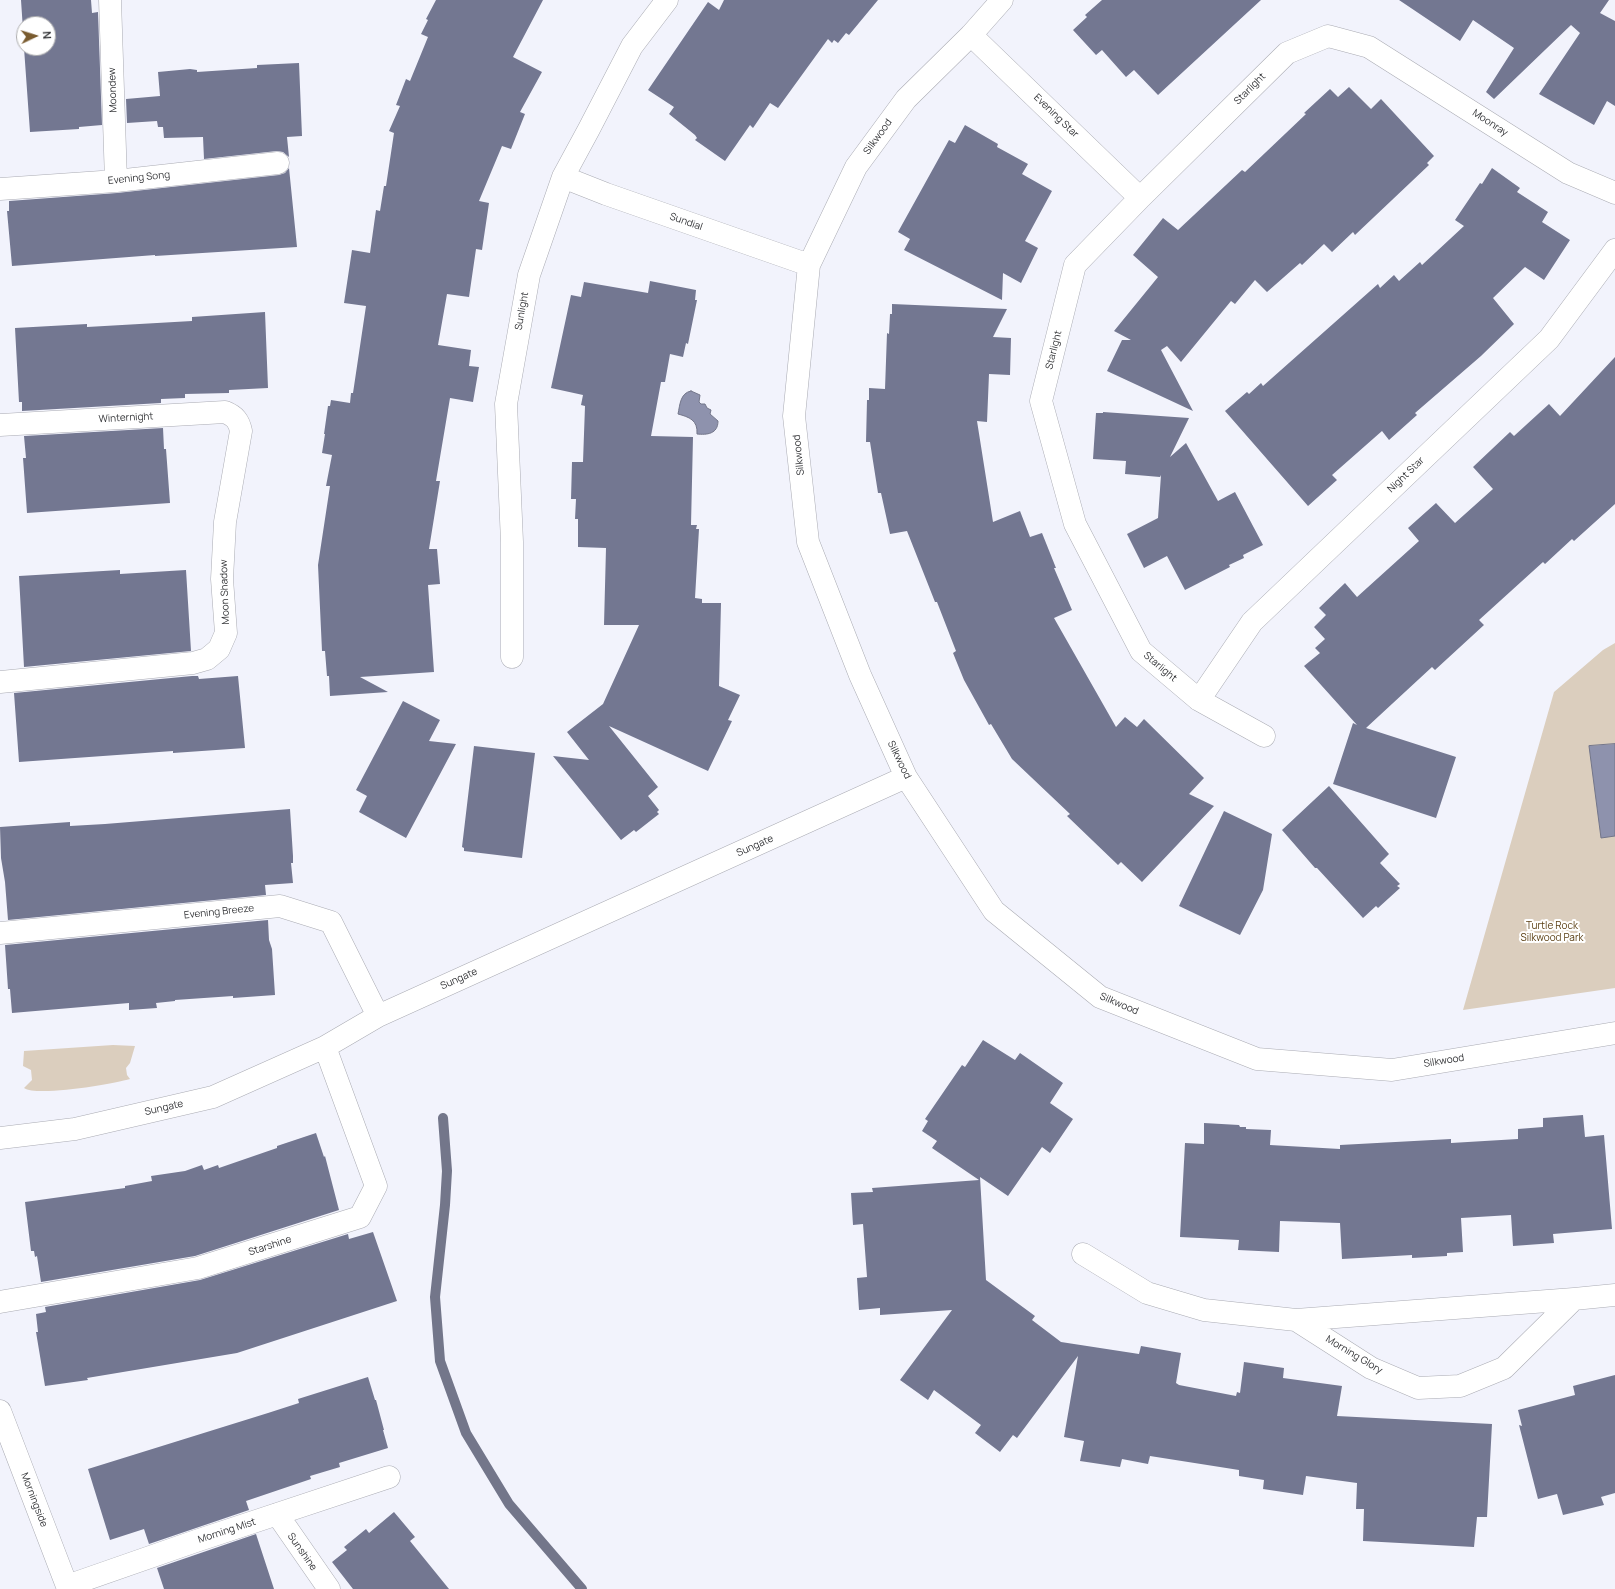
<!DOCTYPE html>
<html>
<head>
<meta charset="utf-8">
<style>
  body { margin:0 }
  #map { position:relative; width:1615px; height:1589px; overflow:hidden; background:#f2f3fc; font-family:Manrope,sans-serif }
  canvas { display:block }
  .north { position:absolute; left:16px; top:16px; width:40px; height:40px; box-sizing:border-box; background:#fff; border:1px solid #aeaeaf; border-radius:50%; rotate:86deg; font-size:11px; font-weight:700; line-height:16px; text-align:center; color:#343538 }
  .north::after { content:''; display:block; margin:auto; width:14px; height:18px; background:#795b2f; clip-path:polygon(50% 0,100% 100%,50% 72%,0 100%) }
</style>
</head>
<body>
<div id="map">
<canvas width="1615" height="1589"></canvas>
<div class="north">N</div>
</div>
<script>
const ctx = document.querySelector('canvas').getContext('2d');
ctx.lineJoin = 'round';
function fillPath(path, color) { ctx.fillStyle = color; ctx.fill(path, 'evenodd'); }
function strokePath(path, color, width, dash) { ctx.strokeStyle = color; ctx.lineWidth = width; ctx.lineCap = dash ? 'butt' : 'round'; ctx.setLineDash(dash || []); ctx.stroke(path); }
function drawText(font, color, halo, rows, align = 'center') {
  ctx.font = font + ' Manrope,sans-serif'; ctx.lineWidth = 4; ctx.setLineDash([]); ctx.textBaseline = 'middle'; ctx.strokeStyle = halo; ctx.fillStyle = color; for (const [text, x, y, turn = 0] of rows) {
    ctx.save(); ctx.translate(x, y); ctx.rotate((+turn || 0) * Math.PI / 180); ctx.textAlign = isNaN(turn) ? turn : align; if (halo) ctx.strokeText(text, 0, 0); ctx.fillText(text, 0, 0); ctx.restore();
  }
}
const green = new Path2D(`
  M1615,643V988L1463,1010L1554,692L1603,650Z
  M113,1045L135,1046L130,1063L126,1068L127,1075L130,1079C113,1084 37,1097 24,1088L32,1080L31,1070L23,1066L24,1051Z`);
const water = new Path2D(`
  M691,391L700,395L699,402L701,404H705L707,408L711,410L710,414L718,421C718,434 707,435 697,434C698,420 689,417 678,414C680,405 680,393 691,391Z
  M1615,744V836L1601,838L1589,746Z`);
const stream = new Path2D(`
  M443,1118L447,1171L445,1205L435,1297L440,1361L466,1433L509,1504L582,1589`);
const building = new Path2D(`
  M21,0H91L92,13L98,12L102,125L79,127V129L30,132L24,48H48V24H24V45Z
  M436,0H543L513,57L542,72L520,112L525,114L511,149L502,146L479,201L489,203L482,250L476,249L469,297L447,294L438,345L471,350L469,366L479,367L473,402L450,398L436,481H440L429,549H437L440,584L428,585L434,672L360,677L388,692L330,696L329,676H327L325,651H322L318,565L330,486H326L332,455L322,453L325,434H324L328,406H330L331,400L350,403L351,393H353L366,306L344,303L352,250L370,253L376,210L380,211L384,186H386L394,133L389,131L400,106L396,105L406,79L410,81L428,37L421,34L428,20L426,19Z
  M724,0H878L849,35L846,33L838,43L834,40L832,43L828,39L778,108L770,103L753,128L750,125L725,161L695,140L697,138L695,135L669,114L674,107L648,90L708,2L719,10Z
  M1102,0H1261L1158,95L1134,70L1126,77L1102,50L1096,55L1073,30L1087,17L1085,15Z
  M1399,0H1609L1600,13L1615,21V106L1607,101L1594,125L1539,94L1580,33L1571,25L1494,99L1486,92L1514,48L1473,20L1460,41Z
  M299,63L302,136L287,137L289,157L283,152L277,151L204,159L203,137L164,138L163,127H158L157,121L127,123L126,99L160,96L158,72L190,69L197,70V72L257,68V65Z
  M1349,87L1371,109L1381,99L1434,156L1427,163L1429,165L1355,235L1353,232L1332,252L1324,244L1302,265L1300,263L1267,292L1255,280L1235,304L1231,301L1181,362L1167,346L1161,350L1193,411L1107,371L1122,340H1131L1114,331L1158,277L1133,255L1163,218L1178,230L1242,170L1245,172L1306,114L1304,113L1330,89L1338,97Z
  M965,125L998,144L997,147L1028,164L1022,174L1052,191L1025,241L1038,248L1021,283L1003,273L1002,300L904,250L910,239L898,232L949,140L955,143Z
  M289,168L297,247L155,256V255L12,266L7,211H9V201L117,193L279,175L285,173Z
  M1492,168L1520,188L1517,192L1548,212L1542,222L1570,240L1544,280L1525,267L1493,298L1514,324L1481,356L1415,413L1417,415L1389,440L1382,431L1332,475L1337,480L1308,506L1225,411L1247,392L1249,394L1261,383L1263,386L1378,284L1380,288L1394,275L1399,281L1420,262L1422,265L1464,226L1455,220L1480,183L1482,184Z
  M650,281L696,290L695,300H697L688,344L686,343L683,357L670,354L665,382H661L651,436L693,437L691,525H697L696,529H699L695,598L702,599V603H721L719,686L740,695L728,720L732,721L708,771L609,726L658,787L648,796L659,810L657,812L659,814L636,832L634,830L621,840L553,756L589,760L567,732L603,704L639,625H604L606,548L578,547V519H575L576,499H571L572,462H583L585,406L581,405L583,395L551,388L571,295L581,297L584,282L648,293Z
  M892,304L1007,309L993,337L1011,338L1010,375L989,374L987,422L977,421L993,522L1020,511L1030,537L1042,533L1056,568H1054L1072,610L1054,618L1116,727L1125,717L1137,727L1144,719L1204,778L1189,794L1214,806L1142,882L1121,862L1118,865L1067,816L1070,814L1012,759L991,724L989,725L964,680L953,653L956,651L937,602H935L907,531L890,534L881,493H878L870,442H866L867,400H869V388L885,389L887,333L889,334L890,314H892Z
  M265,312L268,388L229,390V393L185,394V398L161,399V403L22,411V402H19L15,328L87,324V327L192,321V317Z
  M1615,357V504L1574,541L1572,539L1545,564L1543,562L1479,620L1484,625L1435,670L1432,667L1366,728L1456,757L1436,818L1333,784L1353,723L1357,725L1304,666L1320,653L1315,648L1325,639L1314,627L1326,615L1319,608L1345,583L1357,597L1419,541L1408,528L1436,503L1455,523L1493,489L1473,467L1510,432L1514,436L1549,404L1560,416Z
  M1103,412L1189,418L1170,457L1186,443L1218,501L1235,492L1263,545L1243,555L1244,558L1229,565L1230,567L1185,590L1167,556L1144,568L1127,534L1158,518L1161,475L1160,477L1125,474L1126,461L1093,459L1096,413H1103Z
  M163,428L164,449H166L170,503L27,513L23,458H26L24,436Z
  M120,570V574L186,570L191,651L24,667L19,576Z
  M192,676H198L199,679L238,676L245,748L173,753V751L19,762L14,693Z
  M403,701L440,720L429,741L456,744L406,838L359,812L367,796L356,790Z
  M474,746L535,753L522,858L464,851V848L462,847Z
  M1329,786L1389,854L1380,863L1400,884L1397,886L1400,888L1378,908L1376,906L1363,918L1317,868H1315L1282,830Z
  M290,809L293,856V863H291L293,883L265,885L266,895L8,920L5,882L1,858L0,827L70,822V826L105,824Z
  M1224,811L1272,834L1263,890L1240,935L1179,906Z
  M268,920L269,940L272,949L275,995L233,998V996L175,1000V1001L156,1003L157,1008L129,1010V1003L12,1013L10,989H8L5,945Z
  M983,1040L1015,1060L1020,1053L1063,1083L1050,1103L1073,1119L1050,1153L1042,1147L1008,1196L980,1177L986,1280L1035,1316L1032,1320L1061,1342L1139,1354L1141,1346L1181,1353L1176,1383L1179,1385L1236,1396L1237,1392L1240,1393L1244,1362L1284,1368L1283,1378L1342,1386L1337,1416L1492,1424L1487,1517H1477L1474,1547L1363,1541L1364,1509H1356L1357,1483L1306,1476L1303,1495L1263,1489L1264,1480L1239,1476V1470L1150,1456L1148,1464L1122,1459L1120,1467L1080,1461L1084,1441L1064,1437L1078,1356L1017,1438L1013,1435L1000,1452L975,1433L981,1425L934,1390L928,1400L900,1380L952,1310L880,1315V1308L859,1310L857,1278L867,1277L863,1224L853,1225L851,1193L873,1192L872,1188L979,1180L932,1148L937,1141L922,1131L928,1121L925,1119L962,1065L965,1067Z
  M1583,1115L1585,1137L1604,1135L1612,1229L1553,1234L1554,1243L1513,1246L1511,1215L1461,1218L1463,1252L1447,1253V1256L1412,1258V1255L1342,1259L1340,1223L1280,1221L1279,1252L1238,1250L1239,1240L1180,1237L1185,1143L1204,1144V1123L1239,1125L1240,1127H1246V1129L1271,1130L1270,1145L1340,1149V1145L1451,1139V1143L1518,1139V1129L1543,1127V1118Z
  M316,1133L324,1157L325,1156L339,1210L195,1256L41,1282L37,1256L35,1257L34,1251H31L25,1202L125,1188V1186L152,1181L151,1176L185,1171L202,1165L204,1170L218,1165L219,1168L277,1148V1146Z
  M373,1232L397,1301L237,1353L87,1378L88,1380L45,1386L36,1332H38L36,1314L46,1312L45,1307L200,1280L348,1234L349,1239Z
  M1615,1375V1493L1601,1497L1604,1505L1563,1515L1557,1494L1538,1499L1519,1425L1522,1426L1518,1410L1575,1395L1573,1386Z
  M368,1377L375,1400H376L384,1430H383L388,1448L339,1463L340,1467L310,1476L311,1479L246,1501L249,1510L149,1544L144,1529L110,1540L88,1469L268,1413L299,1403L298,1399Z
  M394,1512L415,1537L410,1541L449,1589H353L332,1562L347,1550L344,1547L366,1529L369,1533Z
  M256,1534L274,1589H164L157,1568Z`);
const street = new Path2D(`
  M110,0L116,181
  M1002,0L971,35L906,99L856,167L809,265L794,416L808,542L860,675L906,777L994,911L1100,997L1257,1059L1392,1070L1615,1033
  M971,35L1140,198
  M563,177L606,194L809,265
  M0,189L116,181L278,163
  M0,425L225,412C235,416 239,421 241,431L225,522L222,579L226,633L219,649L207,659L193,663L0,682
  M512,657V542L506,404L529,275L563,177L589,129L632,46L667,0
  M1199,700L1252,622L1549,339L1615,250
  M1264,736L1199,700L1141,651L1075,524L1041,401L1075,265L1140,198L1287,53L1328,36L1369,47L1568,173L1615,193
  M0,933L280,906L331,922L378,1016
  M0,1138L75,1129L213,1097L325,1047L378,1016L906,777
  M1083,1254L1147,1293L1204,1310L1296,1320L1574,1299L1615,1295
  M0,1302L198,1268L360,1217L376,1186L325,1047
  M1296,1320L1371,1368L1418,1388L1460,1386L1504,1368L1574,1299
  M0,1411L67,1586L69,1589
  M277,1514L329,1589
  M67,1586L196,1541L389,1477`);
const streetNames = [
  ["Starlight",1250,89,-45],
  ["Moondew",113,90,-92],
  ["Evening Star",1056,116,44],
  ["Moonray",1490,123,33],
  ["Silkwood",878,137,-54],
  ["Evening Song",139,178,-6],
  ["Sundial",686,222,19],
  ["Sunlight",522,311,-80],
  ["Starlight",1054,350,-76],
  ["Winternight",126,418,-3],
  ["Silkwood",799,455,-96],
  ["Night Star",1406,475,-44],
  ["Moon Shadow",225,592,-92],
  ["Starlight",1160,667,40],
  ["Silkwood",899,760,64],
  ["Sungate",755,846,-24],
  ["Evening Breeze",219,912,-6],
  ["Sungate",459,979,-24],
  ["Silkwood",1119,1004,23],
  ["Silkwood",1444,1061,-9],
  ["Sungate",164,1108,-13],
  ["Starshine",270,1246,-18],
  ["Morning Glory",1354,1355,31],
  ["Morningside",34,1500,69],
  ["Morning Mist",227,1531,-18],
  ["Sunshine",302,1552,55]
];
const parkNames = [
  ["Turtle Rock",1552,926],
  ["Silkwood Park",1552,938]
];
fillPath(green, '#dbcebe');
fillPath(water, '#8e92ad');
strokePath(water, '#73768a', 1);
strokePath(stream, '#73768a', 10);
fillPath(building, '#737791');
strokePath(street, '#aaabb3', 23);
strokePath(street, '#fff', 22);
drawText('10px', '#343538', '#fff', streetNames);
drawText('10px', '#593d11', '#fff', parkNames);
</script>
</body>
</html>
